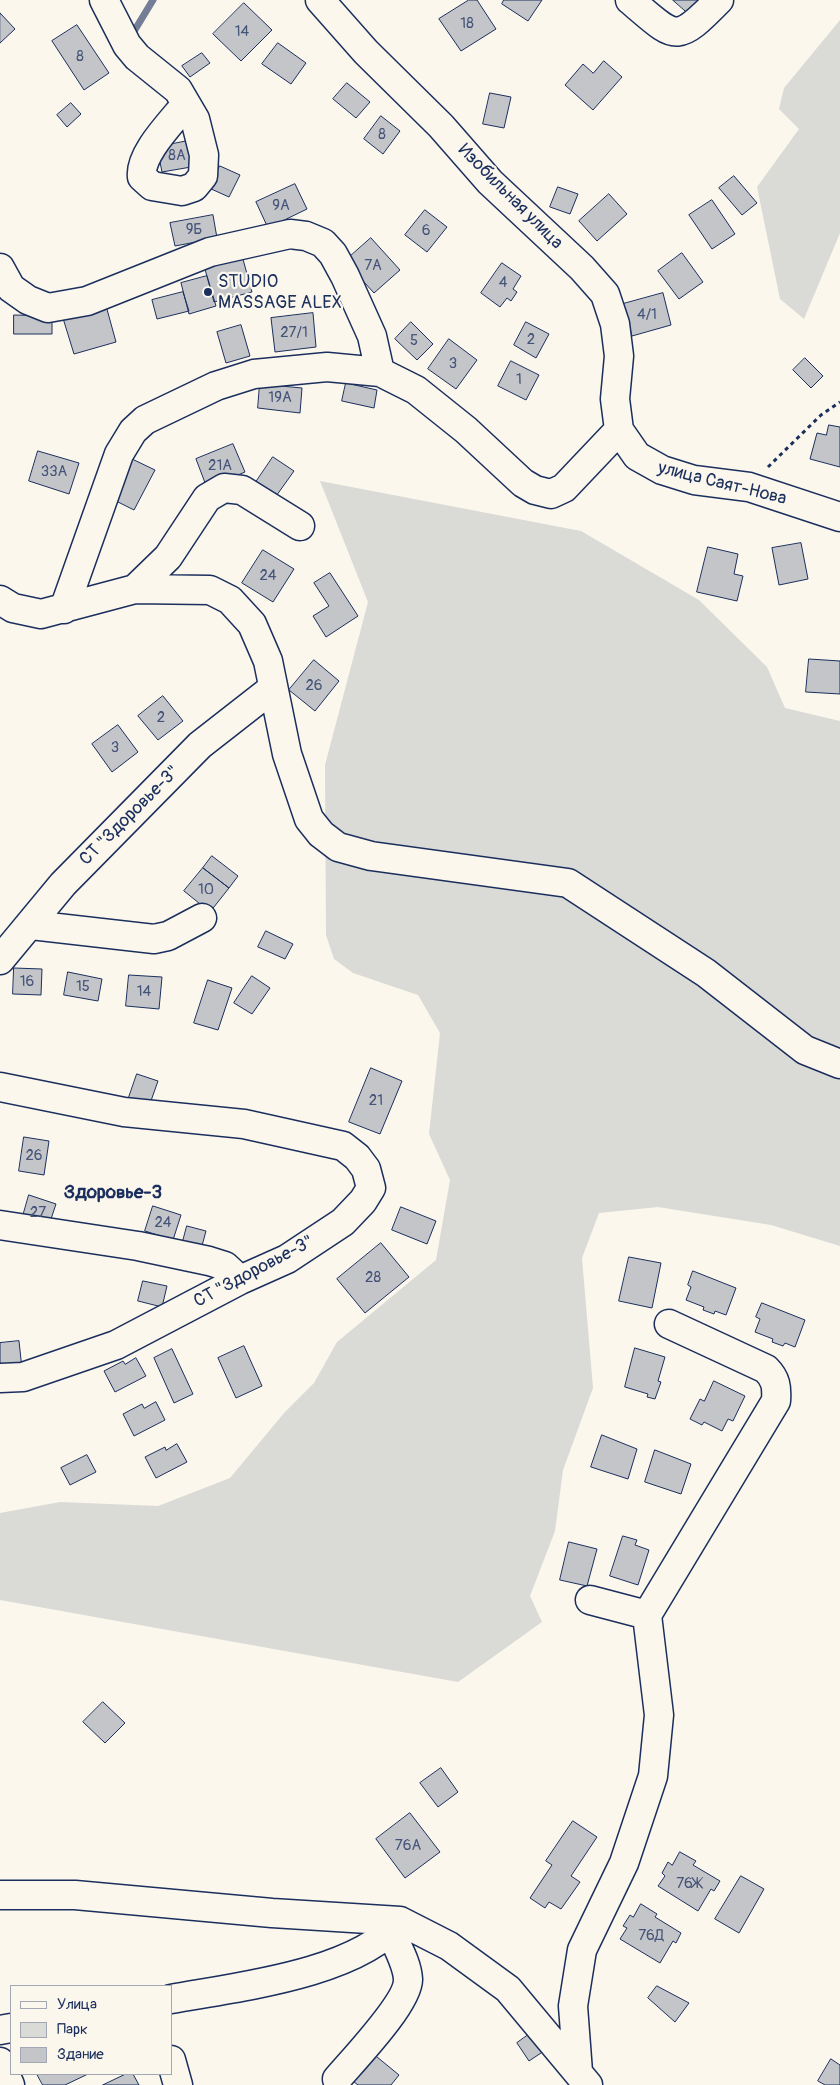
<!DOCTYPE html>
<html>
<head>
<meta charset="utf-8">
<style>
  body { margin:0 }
  #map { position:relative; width:840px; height:2085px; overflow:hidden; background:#fbf7ec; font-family:Pangolin,sans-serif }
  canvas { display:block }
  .legend { position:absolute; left:10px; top:1985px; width:162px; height:90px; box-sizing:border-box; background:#fbf7ec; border:1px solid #a1a7b3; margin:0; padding:6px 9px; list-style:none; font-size:15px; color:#1b2f5e }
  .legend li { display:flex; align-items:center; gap:10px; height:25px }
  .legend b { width:25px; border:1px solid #a1a7b3 }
</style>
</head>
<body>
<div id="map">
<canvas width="840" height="2085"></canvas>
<ul class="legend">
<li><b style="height:6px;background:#fbf7ec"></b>Улица</li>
<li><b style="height:14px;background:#dadad7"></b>Парк</li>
<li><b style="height:14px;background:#c3c5c9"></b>Здание</li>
</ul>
</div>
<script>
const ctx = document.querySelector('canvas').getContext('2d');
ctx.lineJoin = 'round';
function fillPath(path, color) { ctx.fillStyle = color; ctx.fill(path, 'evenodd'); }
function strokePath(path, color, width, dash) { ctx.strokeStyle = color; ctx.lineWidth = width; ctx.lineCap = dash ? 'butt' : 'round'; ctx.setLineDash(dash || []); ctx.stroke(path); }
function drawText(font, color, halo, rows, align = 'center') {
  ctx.font = font + ' Pangolin,sans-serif'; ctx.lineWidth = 4.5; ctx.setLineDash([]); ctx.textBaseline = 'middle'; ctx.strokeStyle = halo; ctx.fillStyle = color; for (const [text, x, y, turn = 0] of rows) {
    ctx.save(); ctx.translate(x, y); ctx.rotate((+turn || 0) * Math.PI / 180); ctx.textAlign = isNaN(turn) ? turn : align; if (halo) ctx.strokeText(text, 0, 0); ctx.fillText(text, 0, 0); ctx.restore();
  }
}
const green = new Path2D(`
  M840,20V233L804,319L780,299L757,187L799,129L779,109L784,88Z
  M320,481L581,531L699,600L767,667L785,708L840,721V1246L771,1225L658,1207L599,1213L582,1258L593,1388L563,1470L555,1531L530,1596L542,1622L458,1682L0,1600V1513L60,1502L158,1506L230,1478L284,1413L314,1383L337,1342L436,1260L450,1180L429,1134L440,1033L418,995L353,973L334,959L326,935L325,765L368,602Z`);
const stream = new Path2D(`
  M133,33L153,0`);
const building = new Path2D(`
  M469,0H477L496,29L461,51L439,19Z
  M504,0H542L528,21L502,4Z
  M673,0H700L688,13Z
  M244,3L272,30L241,61L213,34Z
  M0,13L15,29L0,43Z
  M77,25L109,73L84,90L52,41Z
  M278,43L306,63L291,84L262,64Z
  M202,53L210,63L190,77L182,66Z
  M604,61L622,77L593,110L565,85L583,64L593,73Z
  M347,83L370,102L356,118L333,99Z
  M490,93L511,97L504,128L483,124Z
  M71,103L81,114L67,127L57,115Z
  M381,116L400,131L383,154L364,139Z
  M193,140L197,166L162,172L157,147Z
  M220,166L240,175L229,197L209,188Z
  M734,176L757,203L742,215L719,188Z
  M295,184L307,209L268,228L256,202Z
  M558,187L578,194L570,214L550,207Z
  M609,194L627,214L597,241L579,221Z
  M712,200L735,234L712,249L689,215Z
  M425,210L447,227L427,252L405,235Z
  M213,215L217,238L175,246L170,223Z
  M371,238L400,270L374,293L345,261Z
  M241,252L252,292L214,302L203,262Z
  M682,253L703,282L679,299L658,271Z
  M502,263L521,276L513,289L517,292L511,301L507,298L500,307L481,293Z
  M207,276L216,306L189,314L181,283Z
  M183,292L189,311L157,319L152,300Z
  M663,293L671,325L632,336L623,304Z
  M105,302L116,342L74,354L62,315Z
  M313,313L316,347L275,352L271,318Z
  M14,315L52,316V334H14Z
  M411,322L433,344L417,360L395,339Z
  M526,322L549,334L536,358L514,345Z
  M241,325L250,356L226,363L217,332Z
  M449,339L477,360L456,389L428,369Z
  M805,358L823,376L811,388L793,370Z
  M511,361L539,375L526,400L498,386Z
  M346,383L377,390L374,408L342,401Z
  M260,384L302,388L300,413L258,408Z
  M829,425L840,427V467L810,459L817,433L826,435Z
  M233,444L245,472L207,488L196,459Z
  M38,451L79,463L69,494L29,481Z
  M273,457L294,471L274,499L254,485Z
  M130,458L155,470L134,510L110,498Z
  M801,543L808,579L779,585L772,548Z
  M708,547L738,554L734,574L743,576L737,601L697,592Z
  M263,550L294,569L273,602L242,583Z
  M330,573L358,616L326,637L313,616L329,606L314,583Z
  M809,659L840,661V694L806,692Z
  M314,660L339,681L315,711L289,690Z
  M163,696L183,721L158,740L138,716Z
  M118,725L138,752L112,772L92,744Z
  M212,856L238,876L229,888L203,868Z
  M203,868L229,888L210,912L184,891Z
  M266,931L293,944L285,959L258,947Z
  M14,968L42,969L41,995L13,994Z
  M68,972L102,979L98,1001L64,995Z
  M129,975L162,977L159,1009L126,1006Z
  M252,976L270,988L252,1014L234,1003Z
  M208,980L232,988L218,1030L194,1023Z
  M371,1068L402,1081L380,1134L349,1122Z
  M137,1074L158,1081L147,1112L126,1106Z
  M24,1137L49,1141L44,1175L19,1171Z
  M29,1195L56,1204L47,1231L21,1223Z
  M153,1206L181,1215L173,1240L145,1231Z
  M401,1207L436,1221L427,1244L392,1230Z
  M187,1226L206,1231L200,1253L181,1249Z
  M381,1243L409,1277L365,1313L337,1279Z
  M629,1257L661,1263L652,1308L619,1301Z
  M693,1271L736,1288L726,1315L715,1311L714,1314L703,1310L704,1307L686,1300L691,1287L688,1285Z
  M143,1281L167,1286L162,1307L138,1301Z
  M762,1303L805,1320L795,1347L785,1343L783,1346L772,1342L773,1339L755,1332L760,1319L756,1317Z
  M19,1341L22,1369L0,1372V1343Z
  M244,1346L262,1386L236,1398L218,1358Z
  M635,1348L665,1357L658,1381L661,1382L655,1399L647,1397L648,1394L625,1387Z
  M172,1349L193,1394L174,1403L154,1358Z
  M136,1358L146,1376L115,1392L104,1371L123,1361L125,1364Z
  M714,1381L745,1396L733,1421L728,1419L722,1431L704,1422L702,1425L690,1419L700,1399L704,1401Z
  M156,1402L165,1420L134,1436L123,1414L142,1404L144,1408Z
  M602,1435L637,1449L628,1479L591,1467Z
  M177,1444L187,1462L156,1478L145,1457L165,1447L166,1450Z
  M655,1450L691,1464L681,1494L645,1482Z
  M87,1455L96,1472L70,1485L61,1468Z
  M623,1536L637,1540L635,1545L649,1550L638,1585L610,1576Z
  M569,1542L597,1549L587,1586L560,1580Z
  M103,1702L125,1723L105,1743L83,1722Z
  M441,1768L458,1792L438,1807L420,1783Z
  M410,1813L440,1852L405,1878L376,1839Z
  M573,1821L597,1837L571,1876L580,1882L561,1909L549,1902L545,1908L530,1898L552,1865L546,1861Z
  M680,1852L696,1861L693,1865L720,1881L714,1891L711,1889L698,1911L658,1886L665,1876L662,1873L668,1862L672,1865Z
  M741,1876L764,1889L739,1933L715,1919Z
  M641,1904L657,1914L655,1917L681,1933L676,1943L673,1941L660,1963L620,1939L627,1928L623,1926L630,1915L633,1917Z
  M657,1986L689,2003L675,2022L648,1998Z
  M531,2033L544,2051L529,2061L517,2043Z
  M371,2052L399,2075L391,2085H358L349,2078Z
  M831,2059L840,2065V2085H825L818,2081Z
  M37,2074H88L65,2085H43Z
  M126,2074H133L139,2085H103Z`);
const path = new Path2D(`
  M768,467L821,415L840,402`);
const minor = new Path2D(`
  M104,0L127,45L137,57L178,90L195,119L204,155L203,176L194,187L182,191L152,186L142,177C139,154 172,122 186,104
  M320,0L366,52L441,126L490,182L582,268L605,294L615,324L619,356L615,399L619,430L637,456L662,470L694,480L749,487L840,517
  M630,0C676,39 675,45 719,0
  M0,268L11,288L28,300L48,308L87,301L210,252L290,234L306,236L323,243L333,254L345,276L372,336L380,372
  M135,589L168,557L207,498L224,488L242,490L300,526
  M0,600L13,608L41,614L135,589L210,590L230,600L252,624L268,661L287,754L309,819L321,834L338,847L371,856L568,883L706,973L805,1050L840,1064
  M64,609L119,454L133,431L145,420L216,386L254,374L327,367L380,372L416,390L466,430L523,483L535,490L551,494L564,488L619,430
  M31,925L154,939L168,936L202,918
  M0,960L63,884L200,745L273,688
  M0,1087L124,1112L244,1124L343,1146L357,1157L366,1169L371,1188L363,1201L343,1222L287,1259L240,1280L116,1345L23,1377L0,1378
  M0,1225L138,1246L209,1261L225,1266L240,1280
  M647,1615L776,1401C777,1387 776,1379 766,1369L669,1324
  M0,1895H75L272,1913L400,1921L449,1946L508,1989L588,2085
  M171,1999C237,1987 357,1974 400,1921
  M0,2030L11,2028
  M171,2060L178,2085
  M0,2062L10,2085
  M578,2072L573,2006L582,1950L624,1863L653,1776L659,1715L647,1615L590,1600
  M337,2079C353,2060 409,2002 408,1979C407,1963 397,1947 391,1932`);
const markers = [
  [208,292,5,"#1b2f5e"]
];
const numberNames = [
  ["18",467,24],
  ["14",242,32],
  ["8",80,57],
  ["8",382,135],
  ["8А",177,156],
  ["9А",281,206],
  ["9Б",194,230],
  ["6",426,231],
  ["7А",373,266],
  ["4",503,283],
  ["4/1",647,315],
  ["27/1",294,333],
  ["2",531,340],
  ["5",414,341],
  ["3",453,364],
  ["1",519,380],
  ["19А",280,398],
  ["21А",220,466],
  ["33А",54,472],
  ["24",268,576],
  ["26",314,686],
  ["2",161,718],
  ["3",115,748],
  ["10",206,890],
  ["16",27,982],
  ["15",83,987],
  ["14",144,992],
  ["21",376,1101],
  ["26",34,1156],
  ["27",38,1213],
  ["24",163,1223],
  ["28",373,1278],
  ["76А",408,1846],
  ["76Ж",689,1884],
  ["76Д",651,1936]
];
const streetNames = [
  ["Изобильная улица",510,197,45],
  ["улица Саят-Нова",722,484,14],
  ["СТ \"Здоровье-3\"",130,816,-45],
  ["СТ \"Здоровье-3\"",254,1272,-28]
];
const poiNames = [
  ["STUDIO",218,282],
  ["MASSAGE ALEX",218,303]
];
const neighbourhoodNames = [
  ["Здоровье-3",113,1193]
];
fillPath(green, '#dadad7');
strokePath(stream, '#747e96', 7);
fillPath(building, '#c3c5c9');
strokePath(building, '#1b2f5e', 1);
strokePath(minor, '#1b2f5e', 31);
strokePath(path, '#1b2f5e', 3, [4, 4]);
strokePath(minor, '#fbf7ec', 28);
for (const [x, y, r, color] of markers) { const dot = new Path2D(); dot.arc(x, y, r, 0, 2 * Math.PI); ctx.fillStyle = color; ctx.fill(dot); strokePath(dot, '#fbf7ec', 2); }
drawText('15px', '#455479', null, numberNames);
drawText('18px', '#1b2f5e', '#fbf7ec', streetNames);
drawText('18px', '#1b2f5e', '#fbf7ec', poiNames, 'left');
drawText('bold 19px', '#1b2f5e', '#fbf7ec', neighbourhoodNames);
</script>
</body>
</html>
